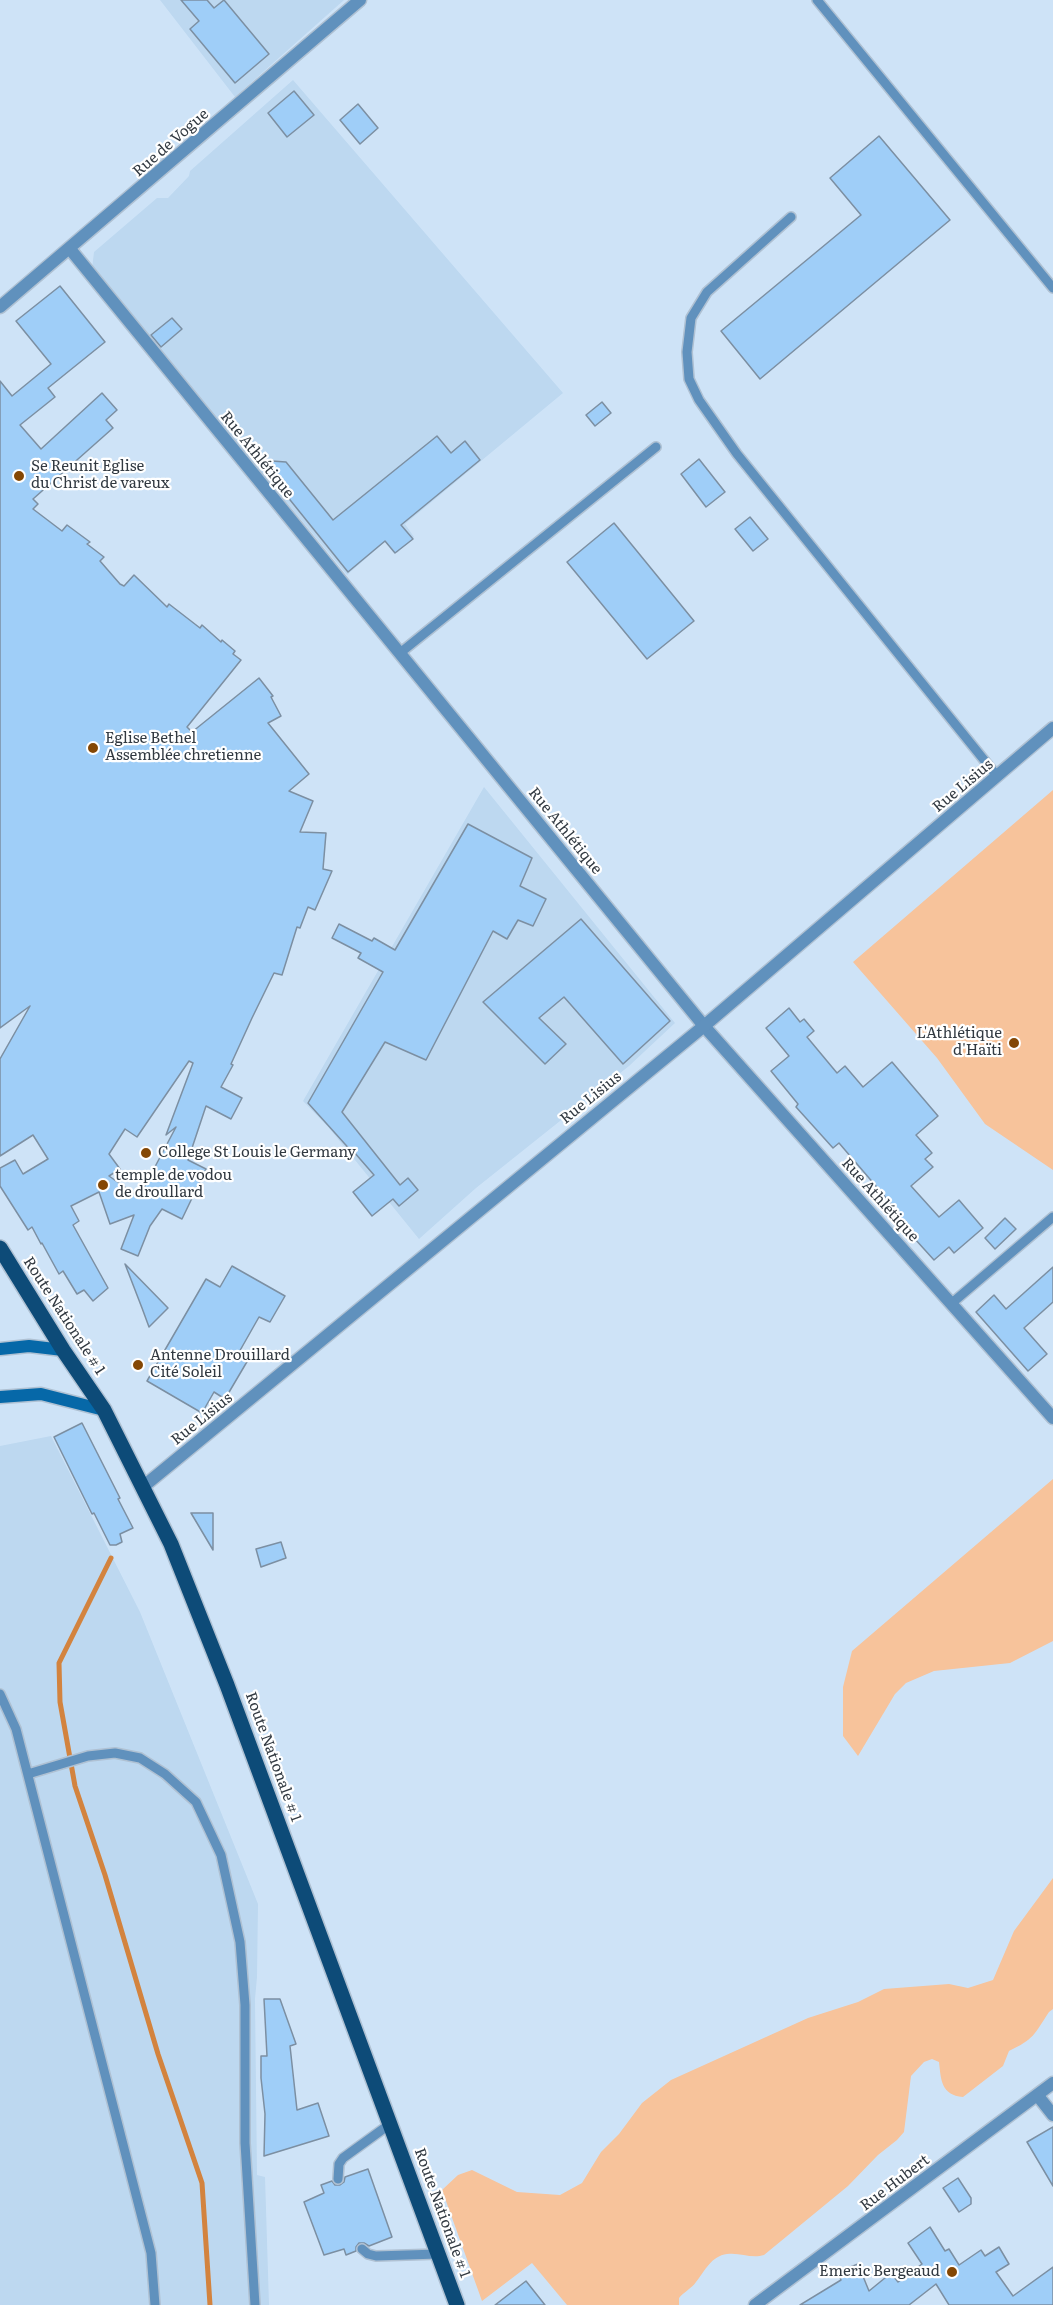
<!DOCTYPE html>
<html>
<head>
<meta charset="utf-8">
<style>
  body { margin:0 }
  canvas { display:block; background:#cee3f7 }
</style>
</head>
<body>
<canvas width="1053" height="2305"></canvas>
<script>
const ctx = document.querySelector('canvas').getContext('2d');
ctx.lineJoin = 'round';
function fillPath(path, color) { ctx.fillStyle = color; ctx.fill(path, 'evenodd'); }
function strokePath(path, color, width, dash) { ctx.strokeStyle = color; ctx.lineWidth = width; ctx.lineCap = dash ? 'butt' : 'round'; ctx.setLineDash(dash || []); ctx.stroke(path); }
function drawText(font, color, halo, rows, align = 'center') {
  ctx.font = font + ' Literata,serif'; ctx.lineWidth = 4.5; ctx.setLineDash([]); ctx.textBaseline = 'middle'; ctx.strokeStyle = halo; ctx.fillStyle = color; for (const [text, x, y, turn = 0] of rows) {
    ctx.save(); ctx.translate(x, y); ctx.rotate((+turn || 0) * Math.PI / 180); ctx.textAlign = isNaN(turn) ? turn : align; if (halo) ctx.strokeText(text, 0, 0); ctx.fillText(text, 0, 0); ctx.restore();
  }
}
const built = new Path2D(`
  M160,0H344L235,97Z
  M293,80L563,393L405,524L414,537L397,553L386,541L347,575L92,269L94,252L157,198H168L189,176L190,171Z
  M484,787L675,1023L629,1066L476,1188L419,1239L329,1128L303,1101Z
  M51,1436L140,1612L258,1904L257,1977L255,1999L257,2175L265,2177L269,2305H0V1446Z`);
const green = new Path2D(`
  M1053,790V1170L985,1124L937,1058L853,962Z
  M1053,1479V1641L1010,1663L934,1671L906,1683L895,1694L858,1756L843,1736V1687L852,1651Z
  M1053,1878V2009L1049,2012C1034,2035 1034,2039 1009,2051L1003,2066L963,2097C941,2095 941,2080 939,2062L932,2059L924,2062L911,2076L904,2132L897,2140L878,2155L848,2186L764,2255C751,2259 740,2252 727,2254C711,2256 705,2271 696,2282C692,2288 684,2292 679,2298V2305H567L532,2263L482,2301L442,2190L458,2175L472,2170L517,2192L560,2195L582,2183L601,2152L619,2134L642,2103L671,2080L808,2018L858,2002L884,1989L949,1984L968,1988L993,1980L1014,1931Z`);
const stream = new Path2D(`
  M111,1558L59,1663L60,1702L75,1786L105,1875L158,2054L202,2183L210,2305`);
const building = new Path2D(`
  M181,0H207L214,8L224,0L269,54L235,83L190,29L199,21Z
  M294,91L314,115L287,137L268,113Z
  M358,104L378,128L360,144L340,120Z
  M879,136L950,220L760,379L721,331L861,215L830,178Z
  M60,286L105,342L48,388L55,397L20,425L41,449L102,393L117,410L106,420L113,428L33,499L38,504L33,509L62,531L67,525L90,542L87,544L104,557L100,561L120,584L124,586L134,575L167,607L169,604L200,628L202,625L221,642L222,640L235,651L233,654L241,660L187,727L192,732L259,678L273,696L271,697L281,716L268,723L309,774L289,791L313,801L300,832L326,833L323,869L332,871L315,910L308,907L300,928L297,927L282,975L274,973L252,1018L231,1064L233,1065L221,1087L242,1098L231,1119L206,1106L188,1160L206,1169L182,1219L162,1209L150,1226L138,1256L121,1249L134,1215L110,1224L99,1192L71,1206L79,1221L73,1225L108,1288L93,1301L84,1290L77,1294L63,1271L59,1274L42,1243L41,1244L32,1227L28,1230L0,1186V1168L15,1160L23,1174L48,1159L33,1135L0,1156V1059L30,1006L0,1028V381L12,396L51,364L16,321ZM189,1061L193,1063L166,1135L176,1127L139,1197L109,1176L120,1169L109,1154L125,1129L137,1137Z
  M172,318L182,329L161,347L151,335Z
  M602,402L611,413L595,426L586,415Z
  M437,436L451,453L465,441L480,460L401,525L413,539L395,553L385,541L348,572L258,460L286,462L333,520Z
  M699,459L725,492L706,507L681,474Z
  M750,517L768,539L753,551L735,529Z
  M614,523L694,621L647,659L567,562Z
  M468,824L532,858L520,886L546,899L533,926L518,920L507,939L493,931L426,1060L385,1042L342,1112L400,1185L408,1178L418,1190L399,1206L393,1199L372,1216L353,1192L374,1175L354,1152L353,1153L308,1103L383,972L358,958L361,953L332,938L339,924L372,941L374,938L395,950Z
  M581,919L670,1021L623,1064L564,997L539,1018L566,1044L545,1064L483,1002Z
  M789,1008L800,1022L804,1019L814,1031L807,1037L837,1073L845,1066L863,1087L892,1062L938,1116L916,1135L932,1153L925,1159L933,1167L911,1186L939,1217L959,1200L983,1228L954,1253L949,1247L934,1260L895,1217L899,1213L839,1143L833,1148L796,1107L798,1104L771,1071L789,1056L766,1028Z
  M1005,1218L1016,1229L995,1249L985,1238Z
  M125,1264L168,1308L149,1327L142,1308Z
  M232,1266L285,1296L270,1322L259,1317L238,1354L248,1360L225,1399L214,1392L202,1413L147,1381L206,1279L220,1287Z
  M1053,1267V1302L1024,1328L1047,1354L1028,1371L976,1312L994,1295L1006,1309Z
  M82,1423L120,1498L118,1499L133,1528L120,1534L122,1542L116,1545H110L94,1513L92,1514L54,1437Z
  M191,1513H213V1550Z
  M281,1542L286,1558L261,1567L256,1549Z
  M264,1999H280L296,2044L290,2046L297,2110L318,2103L329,2136L264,2156L265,2114L261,2078V2056H267Z
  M1053,2127V2186L1027,2142Z
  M368,2169L392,2237L369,2246L364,2243H359L356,2247V2251L346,2255L344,2249L324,2255L304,2202L324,2193L321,2185L332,2181L335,2185H340L344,2182L345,2177Z
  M958,2178L971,2198V2204L959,2212L943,2188Z
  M930,2227L945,2251L949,2249L959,2265L981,2250L985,2256L999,2247L1009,2264L996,2272L1013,2296L1053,2267V2305H949L936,2284L909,2305H800L841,2280L838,2272L858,2264L869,2291L891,2273L898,2282L922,2264L908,2243Z
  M526,2281L545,2305H495Z`);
const service = new Path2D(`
  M817,0L1053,288
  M791,217L707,292L691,318L687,352L689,379L699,400L737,454L997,776
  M400,653L656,447
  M952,1303L1053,1217
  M0,1694L16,1729L151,2253L155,2305
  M28,1774L88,1756L115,1753L140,1758L165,1774L196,1802L221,1855L240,1942L245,2005V2143L255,2305
  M338,2179L339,2164L343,2158L390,2124
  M362,2249L368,2254L376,2256L438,2254`);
const minor = new Path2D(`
  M70,249L704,1026L1053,1418
  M0,307L360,0
  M1038,2096L1053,2115`);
const tertiary = new Path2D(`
  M144,1486L704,1026L1053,728
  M755,2305L1053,2083`);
const secondary = new Path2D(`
  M0,1349L29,1346L63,1350
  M0,1397L41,1394L104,1410`);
const primary = new Path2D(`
  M0,1248L63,1350L104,1410L171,1544L227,1685L457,2305`);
const markers = [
  [19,476,6,"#844704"],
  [93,748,6,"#844704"],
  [1014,1043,6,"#844704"],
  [146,1153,6,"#844704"],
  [103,1185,6,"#844704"],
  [138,1365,6,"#844704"],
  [952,2272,6,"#844704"]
];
const streetNames = [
  ["Rue de Vogue",171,143,-41],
  ["Rue Athlétique",257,455,51],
  ["Rue Lisius",963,786,-40],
  ["Rue Athlétique",565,831,51],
  ["Rue Lisius",591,1098,-39],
  ["Rue Athlétique",880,1200,48],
  ["Route Nationale # 1",64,1316,57],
  ["Rue Lisius",202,1419,-39],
  ["Route Nationale # 1",273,1757,70],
  ["Rue Hubert",895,2183,-37],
  ["Route Nationale # 1",442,2213,70]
];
const poiNames = [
  ["Se Reunit Eglise",31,467],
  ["du Christ de vareux",31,484],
  ["Eglise Bethel",105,739],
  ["Assemblée chretienne",105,756],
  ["L'Athlétique",1002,1034,"right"],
  ["d'Haïti",1002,1051,"right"],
  ["College St Louis le Germany",158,1153],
  ["temple de vodou",115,1176],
  ["de droullard",115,1193],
  ["Antenne Drouillard",150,1356],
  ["Cité Soleil",150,1373],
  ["Emeric Bergeaud",940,2272,"right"]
];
fillPath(built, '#bdd8f0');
fillPath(green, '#f7c39b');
strokePath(stream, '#d3833e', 5);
fillPath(building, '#9fcef8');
strokePath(building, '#7c8fa2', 1.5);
strokePath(service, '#afc1d3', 12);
strokePath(minor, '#afc1d3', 15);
strokePath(tertiary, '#afc1d3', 15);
strokePath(secondary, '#afc1d3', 15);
strokePath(primary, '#afc1d3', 18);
strokePath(service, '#6091bd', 9);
strokePath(minor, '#6091bd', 12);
strokePath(tertiary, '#6091bd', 12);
strokePath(secondary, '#0668a8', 12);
strokePath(primary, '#0d4b78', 15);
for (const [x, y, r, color] of markers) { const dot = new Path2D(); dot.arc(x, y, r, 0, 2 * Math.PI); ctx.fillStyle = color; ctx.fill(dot); strokePath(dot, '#fff', 2); }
drawText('15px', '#313941', '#fff', streetNames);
drawText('15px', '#313941', '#fff', poiNames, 'left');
</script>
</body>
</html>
